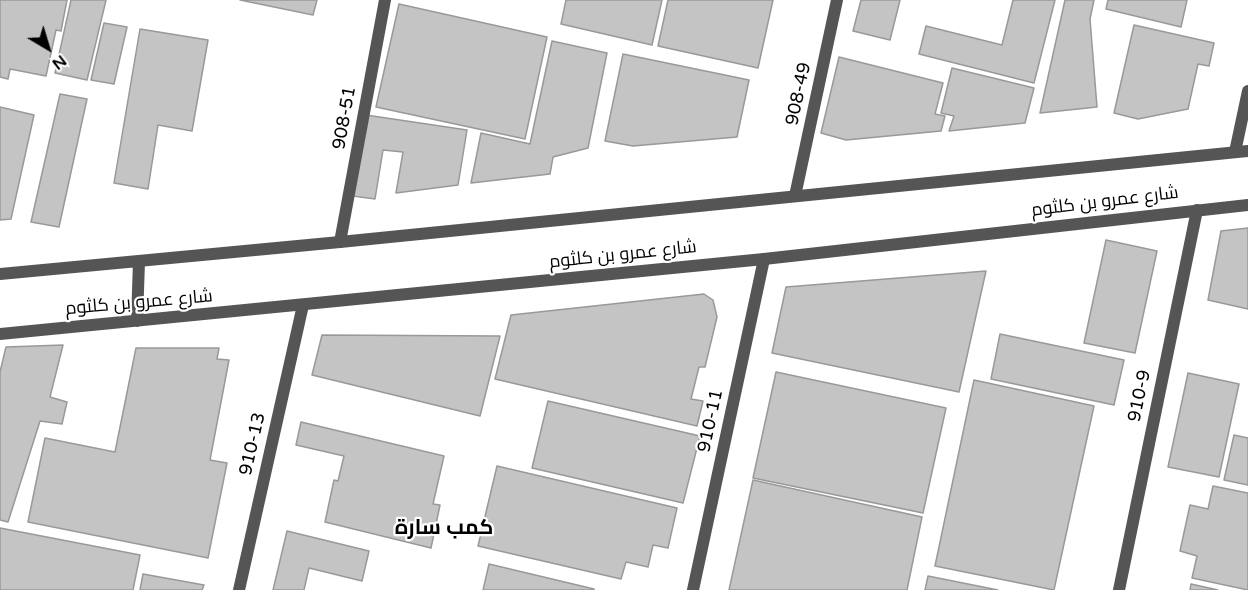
<!DOCTYPE html>
<html>
<head>
<meta charset="utf-8">
<style>
  body { margin:0 }
  #map { position:relative; width:1248px; height:590px; overflow:hidden; background:#fff; font-family:"Varela Round",sans-serif }
  canvas { display:block }
  .north { position:absolute; left:18px; top:18px; width:60px; height:60px; -webkit-text-stroke:4px #fff; paint-order:stroke; rotate:142deg; font-size:16px; font-weight:700; line-height:24px; text-align:center; color:#000 }
  .north::after { content:''; display:block; margin:auto; width:21px; height:27px; background:#000; clip-path:polygon(50% 0,100% 100%,50% 72%,0 100%) }
</style>
</head>
<body>
<div id="map">
<canvas width="1248" height="590"></canvas>
<div class="north">N</div>
</div>
<script>
const ctx = document.querySelector('canvas').getContext('2d');
ctx.lineJoin = 'round';
function fillPath(path, color) { ctx.fillStyle = color; ctx.fill(path, 'evenodd'); }
function strokePath(path, color, width, dash) { ctx.strokeStyle = color; ctx.lineWidth = width; ctx.lineCap = dash ? 'butt' : 'round'; ctx.setLineDash(dash || []); ctx.stroke(path); }
function drawText(font, color, halo, rows, align = 'center') {
  ctx.font = font + ' "Varela Round",Cairo,sans-serif'; ctx.lineWidth = 4.5; ctx.setLineDash([]); ctx.textBaseline = 'middle'; ctx.strokeStyle = halo; ctx.fillStyle = color; for (const [text, x, y, turn = 0] of rows) {
    ctx.save(); ctx.translate(x, y); ctx.rotate((+turn || 0) * Math.PI / 180); ctx.textAlign = isNaN(turn) ? turn : align; if (halo) ctx.strokeText(text, 0, 0); ctx.fillText(text, 0, 0); ctx.restore();
  }
}
const building = new Path2D(`
  M0,0H67L61,31L56,30L46,76L10,69L8,79L0,77Z
  M71,0H106L87,80L55,73Z
  M240,0H317L313,15Z
  M566,0H662L652,45L561,24Z
  M668,0H773L758,68L658,46Z
  M861,0H900L890,40L853,31Z
  M1013,0H1055L1034,83L919,54L926,26L1002,45Z
  M1065,0H1094L1090,19L1097,107L1040,113Z
  M1108,0H1187L1181,27L1106,9Z
  M399,4L547,37L525,139L376,107Z
  M104,23L127,27L114,84L91,80Z
  M1134,25L1214,43L1209,66L1198,64L1188,109L1138,119L1114,113Z
  M140,29L208,40L192,131L158,125L148,189L114,183Z
  M552,41L607,53L588,148L553,157L550,174L471,183L481,133L530,144Z
  M623,54L749,80L737,137L633,146L605,141Z
  M839,57L943,83L935,114L945,116L941,131L846,140L821,133Z
  M952,68L1034,88L1025,123L949,131L954,116L941,113Z
  M60,94L87,99L59,227L31,222Z
  M0,107L34,115L11,219L0,220Z
  M366,115L467,130L458,185L396,193L403,152L383,150L375,199L353,196Z
  M1248,228V309L1208,300L1221,231Z
  M1106,240L1157,251L1135,353L1084,343Z
  M986,271L959,392L772,353L786,287Z
  M704,294L713,300L717,317L705,367H699L691,399L703,401L697,426L495,379L511,315Z
  M1000,334L1124,360L1114,405L991,379Z
  M322,335L500,336L480,416L312,375Z
  M63,345L50,397L67,402L62,424L40,421L8,522L0,520V372L6,347Z
  M136,348H219L217,359L229,360L210,460L227,463L208,558L28,522L45,438L115,452Z
  M776,372L946,408L923,513L753,478Z
  M1188,373L1239,384L1219,477L1168,467Z
  M974,380L1094,406L1054,590L935,566Z
  M548,401L700,436L683,503L532,468Z
  M301,422L444,456L433,504L440,505L431,548L325,522L334,480L338,481L344,456L296,445Z
  M1234,435L1248,438V485L1224,480Z
  M497,466L677,508L668,548L653,545L648,567L626,562L621,579L478,546Z
  M753,480L922,517L907,590H729Z
  M1213,486L1248,493V590L1192,578L1197,556L1180,551L1190,505L1208,509Z
  M0,528L140,555L133,590H0Z
  M287,531L369,551L362,581L309,568L304,590H273Z
  M489,564L594,589V590H483Z
  M143,574L204,585L202,590H140Z
  M928,576L998,590H925Z
  M1191,584L1218,590H1190Z`);
const minor = new Path2D(`
  M1235,152L1248,91
  M795,196L837,0
  M340,242L385,0
  M239,590L303,305
  M693,590L764,259
  M1119,590L1197,210`);
const tertiary = new Path2D(`
  M0,274L340,242L1248,151
  M137,321L139,261
  M0,334L764,259L1248,205`);
const streetNames = [
  ["908-49",799,94,-78],
  ["908-51",345,118,-80],
  ["شارع عمرو بن كلثوم",1105,202,-7],
  ["شارع عمرو بن كلثوم",623,255,-6],
  ["شارع عمرو بن كلثوم",139,303,-5],
  ["910-9",1140,396,-78],
  ["910-11",711,421,-78],
  ["910-13",253,444,-77]
];
const quarterNames = [
  ["كمب سارة",444,528]
];
fillPath(building, '#c4c4c4');
strokePath(building, '#999', 1.5);
strokePath(minor, '#555', 12);
strokePath(tertiary, '#555', 12);
drawText('18px', '#000', '#fff', streetNames);
drawText('bold 21px', '#000', '#fff', quarterNames);
</script>
</body>
</html>
